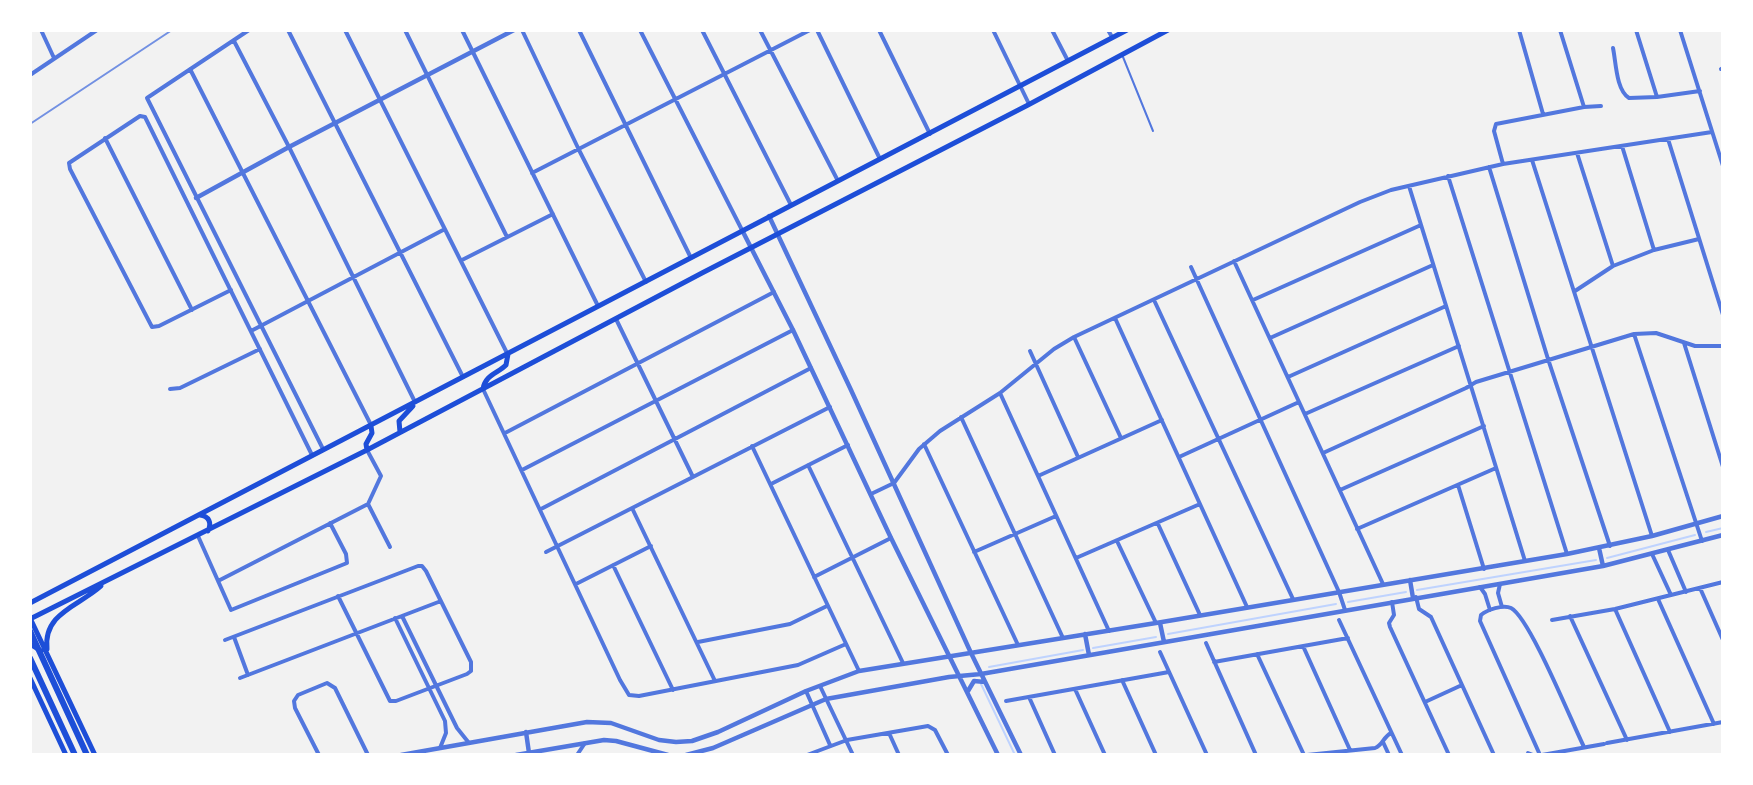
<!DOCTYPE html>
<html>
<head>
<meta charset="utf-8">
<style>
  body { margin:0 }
  #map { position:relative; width:1753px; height:785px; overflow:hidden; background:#f2f2f2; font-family:Manrope,sans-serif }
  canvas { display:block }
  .frame { position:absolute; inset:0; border:32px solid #fff; pointer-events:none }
</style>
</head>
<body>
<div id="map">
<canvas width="1753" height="785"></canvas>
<div class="frame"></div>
</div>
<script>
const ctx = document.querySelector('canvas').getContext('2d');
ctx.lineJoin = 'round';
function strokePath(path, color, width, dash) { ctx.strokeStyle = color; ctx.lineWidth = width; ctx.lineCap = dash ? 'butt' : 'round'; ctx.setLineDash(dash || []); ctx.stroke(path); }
const stream = new Path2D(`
  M1706,532L1723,528
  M1607,558L1695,535
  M1417,590L1596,560
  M1348,602L1406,592
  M1168,634L1336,604
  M1093,648L1156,637
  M989,667L1083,650
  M981,684L1015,755`);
const service = new Path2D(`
  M1123,57L1153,131`);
const minor = new Path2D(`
  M41,30L54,58
  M249,30L147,98L323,449
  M288,30L463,377
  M345,30L507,353
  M405,30L507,237
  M462,30L598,306
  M522,30L579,150L646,282
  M579,30L691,258
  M640,30L742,230
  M702,30L791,205
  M760,30L838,181
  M817,30L880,159
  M879,30L930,134
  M993,30L1029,104
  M1052,30L1068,61
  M1108,30L1112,37
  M1519,30L1543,114
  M1560,30L1584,107
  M1636,30L1657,97
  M1680,30L1723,166
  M234,41L289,147L415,402
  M1613,48C1616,62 1616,90 1629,98L1657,97L1700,91
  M190,69L371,425
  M1721,69L1723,68
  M30,75L97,30
  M105,138L192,310
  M1668,139L1723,315
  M1622,146L1654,250
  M1577,153L1613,266
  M1532,160L1652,536
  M1503,164L1494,131L1496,124L1584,107L1601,106
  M1489,167L1548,359L1610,546
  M532,173L810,30
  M1448,176L1567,554
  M1409,186L1525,561
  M462,260L553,214
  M1234,261L1383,584
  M1191,267L1339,592L1345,610
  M231,290L159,326L152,327L70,169L69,163L140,116L145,117L312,455
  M1575,291L1613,266L1654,250L1699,239
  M1154,300L1293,599
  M1253,300L1421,225
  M1115,318L1247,607
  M616,319L693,477
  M251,331L445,229
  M1634,334L1702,541
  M1074,337L1121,438
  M1270,338L1433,265
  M1684,343L1723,467
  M1030,351L1078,457
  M1288,377L1446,306
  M170,389L180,388L260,349
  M483,389L620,680L629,695L639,696L798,665L846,644
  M1000,393L1109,631
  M1305,414L1459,346
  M961,417L1063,638
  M505,433L774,292
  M924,444L1018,645
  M752,446L859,671
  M1323,453L1466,388L1476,382L1634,334L1656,333L1695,346H1723
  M1179,457L1299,402
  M808,465L903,663
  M522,470L793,330
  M1038,476L1162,420
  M771,484L848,445
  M1458,485L1484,569
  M1340,490L1484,426
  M871,494L894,483L919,449L940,431L1000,393L1054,349L1074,337L1360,202L1391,190L1503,164L1712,132
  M368,504L390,547
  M632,508L715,681
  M541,509L811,368
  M1158,524L1200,615
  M1357,529L1496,468
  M198,536L231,610L347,563L346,554L330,523
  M1117,541L1156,623
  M1668,550L1686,592
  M546,552L830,407
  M974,552L1056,516
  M1652,554L1671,595
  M1076,558L1200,504
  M613,565L673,690
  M814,577L891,538
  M218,581L368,504L381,476L367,450
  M576,584L651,546
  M1500,584L1498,593L1502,607
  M1480,587L1485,594L1490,610
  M1700,588L1723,640
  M1416,597L1419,609L1431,617L1494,755
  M1658,599L1714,724
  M1392,602L1394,615L1389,623L1390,627L1449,755
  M1615,609L1670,732
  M402,616L457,728L469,743
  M1570,616L1627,740
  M395,618L445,721L446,733L440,748
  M1339,620L1402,755
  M1552,620L1615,609L1723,582
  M234,637L248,675
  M225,640L418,566H422L426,571L471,662V671L467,674L396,701H390L338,596
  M698,642L790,624L827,606
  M1206,643L1256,755
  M1303,646L1350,750
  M1160,652L1207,755
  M1257,654L1304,755
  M1214,662L1348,638
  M240,678L441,601
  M1122,680L1156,755
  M820,686L853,755
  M1075,689L1105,755
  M806,691L830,745
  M1029,697L1055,755
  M1006,701L1169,672
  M1425,702L1462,685
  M889,733L899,755
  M1383,742L1389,755
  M1607,743L1723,722
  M1528,753L1533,755
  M319,755L295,708L294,701L298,695L327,683L335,688L368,755
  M577,755L585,743
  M807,755L847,740L928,726L935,730L948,755
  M1307,755L1375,748C1383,745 1383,737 1391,733
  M1540,755L1480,621L1481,615C1487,610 1503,604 1511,608C1530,618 1572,723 1584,747
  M1542,755L1604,744`);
const tertiary = new Path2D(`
  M196,198L289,147L514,30
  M769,216L851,390L971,653L1021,755
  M742,230L793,330L891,538L998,755
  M1599,548L1603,566
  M1410,580L1413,598
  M1160,623L1164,642
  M1085,634L1089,655
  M968,691L974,681L985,682
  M526,732L529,753
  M401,755L587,722L611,723L659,740L676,742L692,741L718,732L806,691L859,671L1156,623L1567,554L1652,536L1723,516
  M516,755L604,740L616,741L668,755
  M686,755L713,748L826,699L949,677L981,674L1603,566L1723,535`);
const secondary = new Path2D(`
  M483,389C485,375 498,373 506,365L508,354
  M400,432L399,421L413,406
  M367,450L366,444L372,433L371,426
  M200,515C209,516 212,523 208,531
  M30,603L1127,30
  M30,618L95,755
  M30,619L367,450L702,273L1028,105L1168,30
  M30,644L41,651
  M47,649C43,613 79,606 101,586
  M30,678L66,755`);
const primary = new Path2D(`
  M30,631L87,755
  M30,658L75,755`);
const rail = new Path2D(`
  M30,124L172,30`);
strokePath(stream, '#bfd3fe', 2);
strokePath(service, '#5277de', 2);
strokePath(minor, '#5277de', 4);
strokePath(tertiary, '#5277de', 4.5);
strokePath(secondary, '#1d4ed8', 5);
strokePath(primary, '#1d4ed8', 6);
strokePath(rail, '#7290e2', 2);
</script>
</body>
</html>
